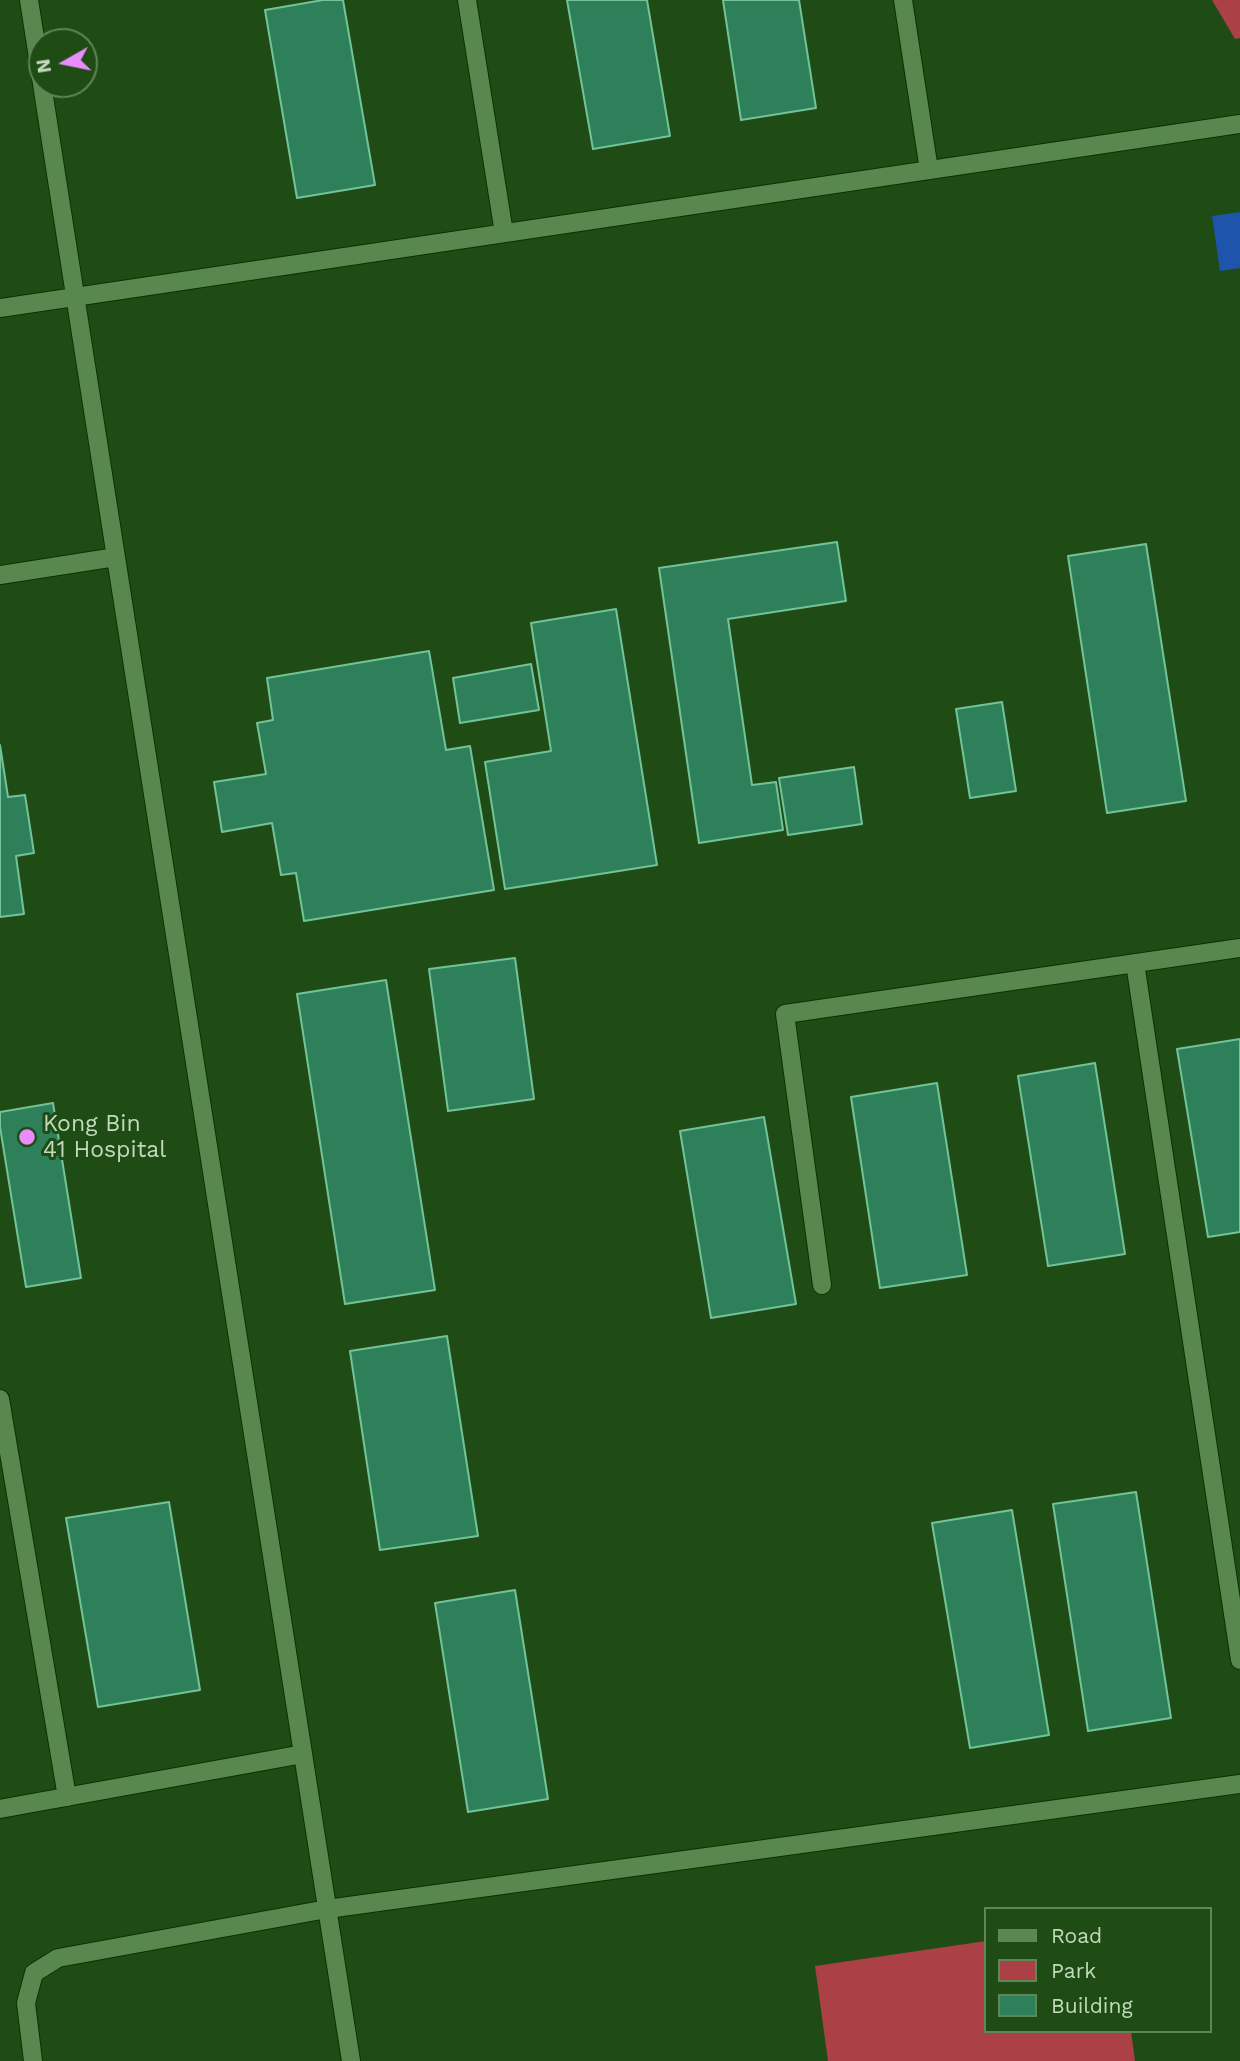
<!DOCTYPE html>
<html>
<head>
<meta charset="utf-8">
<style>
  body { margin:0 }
  #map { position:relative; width:1240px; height:2061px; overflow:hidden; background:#1f4c14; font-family:"Work Sans",sans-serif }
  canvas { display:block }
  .legend { position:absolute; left:984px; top:1907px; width:228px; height:126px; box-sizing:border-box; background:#1f4c14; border:2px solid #608557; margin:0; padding:9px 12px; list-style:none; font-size:21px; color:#c1dabc }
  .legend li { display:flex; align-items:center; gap:14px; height:35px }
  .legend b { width:35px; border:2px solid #608557 }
  .north { position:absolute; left:28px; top:28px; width:70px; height:70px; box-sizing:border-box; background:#1f4c14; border:2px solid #608557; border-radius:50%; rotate:261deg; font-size:19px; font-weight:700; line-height:28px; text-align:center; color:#c1dabc }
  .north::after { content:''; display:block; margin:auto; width:24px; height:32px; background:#e98dfe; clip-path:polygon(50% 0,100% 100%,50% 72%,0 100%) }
</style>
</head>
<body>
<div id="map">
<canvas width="1240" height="2061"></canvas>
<ul class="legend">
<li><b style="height:9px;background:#59884f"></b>Road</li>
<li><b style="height:19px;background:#ab4046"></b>Park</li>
<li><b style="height:19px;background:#2e805a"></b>Building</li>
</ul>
<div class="north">N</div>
</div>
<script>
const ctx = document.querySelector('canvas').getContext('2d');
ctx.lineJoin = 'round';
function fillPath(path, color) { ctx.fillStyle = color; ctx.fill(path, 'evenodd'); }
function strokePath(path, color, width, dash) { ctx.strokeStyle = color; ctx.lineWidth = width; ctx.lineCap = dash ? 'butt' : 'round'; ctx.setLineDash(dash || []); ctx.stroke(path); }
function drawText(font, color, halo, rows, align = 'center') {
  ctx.font = font + ' "Work Sans",sans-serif'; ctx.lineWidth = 6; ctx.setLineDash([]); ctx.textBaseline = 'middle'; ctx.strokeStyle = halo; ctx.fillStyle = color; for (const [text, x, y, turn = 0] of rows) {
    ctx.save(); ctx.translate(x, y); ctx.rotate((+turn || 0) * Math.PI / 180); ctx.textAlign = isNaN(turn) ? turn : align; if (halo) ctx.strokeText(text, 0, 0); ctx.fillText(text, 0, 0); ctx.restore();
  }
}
const green = new Path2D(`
  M1212,0H1240V38L1235,39Z
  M986,1941V2031H1131L1135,2061H828L815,1966Z`);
const water = new Path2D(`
  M1240,212V268L1220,271L1212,216Z`);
const building = new Path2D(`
  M323,0H343L375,185L297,198L265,10Z
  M567,0H647L670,136L593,149Z
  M723,0H799L816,108L741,120Z
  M837,542L846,601L728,619L752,785L776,782L783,830L699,843L659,568Z
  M1146,544L1186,801L1107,813L1068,556Z
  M616,609L657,865L505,889L485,762L551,751L531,623Z
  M429,651L446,750L470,746L494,890L304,921L296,873L281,875L272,823L222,832L214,782L266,774L257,723L273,720L267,678Z
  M531,664L539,710L460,723L453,678Z
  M1002,702L1016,791L970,798L956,709Z
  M0,745L8,797L25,795L34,853L16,856L24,914L0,917Z
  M854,767L862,824L788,835L779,778Z
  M515,958L534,1099L448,1111L429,969Z
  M386,980L435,1290L345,1304L297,994Z
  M1240,1039V1232L1208,1237L1177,1049Z
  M1095,1063L1125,1254L1048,1266L1018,1076Z
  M937,1083L967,1275L880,1288L851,1097Z
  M53,1103L81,1278L26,1287L0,1127V1112Z
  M764,1117L796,1304L711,1318L680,1131Z
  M447,1336L478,1536L380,1550L350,1351Z
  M1136,1492L1171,1718L1088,1731L1053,1504Z
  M169,1502L200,1690L98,1707L66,1518Z
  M1012,1510L1049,1735L970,1748L932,1523Z
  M515,1590L548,1799L468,1812L435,1603Z`);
const minor = new Path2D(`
  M29,0L42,83
  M467,0L504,233
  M903,0L929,170
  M42,84L351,2061
  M0,308L1240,124
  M0,575L116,557
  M1135,963L1240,1660
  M822,1285L785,1014L1240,948
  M0,1399L67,1797
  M0,1809L303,1754
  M33,2061L26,2003L34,1973L58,1958L327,1909L1240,1784`);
const markers = [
  [27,1137,9,"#e98dfe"]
];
const poiNames = [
  ["Kong Bin",43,1124],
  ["41 Hospital",43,1150]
];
fillPath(green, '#ab4046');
fillPath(water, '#1e54ab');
fillPath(building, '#2e805a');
strokePath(building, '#73c299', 2);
strokePath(minor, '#0d3005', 20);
strokePath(minor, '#59884f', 18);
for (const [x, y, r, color] of markers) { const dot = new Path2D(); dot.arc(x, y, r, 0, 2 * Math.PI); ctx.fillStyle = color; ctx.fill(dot); strokePath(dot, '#1f4c14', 2.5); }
drawText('23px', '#c1dabc', '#1f4c14', poiNames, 'left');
</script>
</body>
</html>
